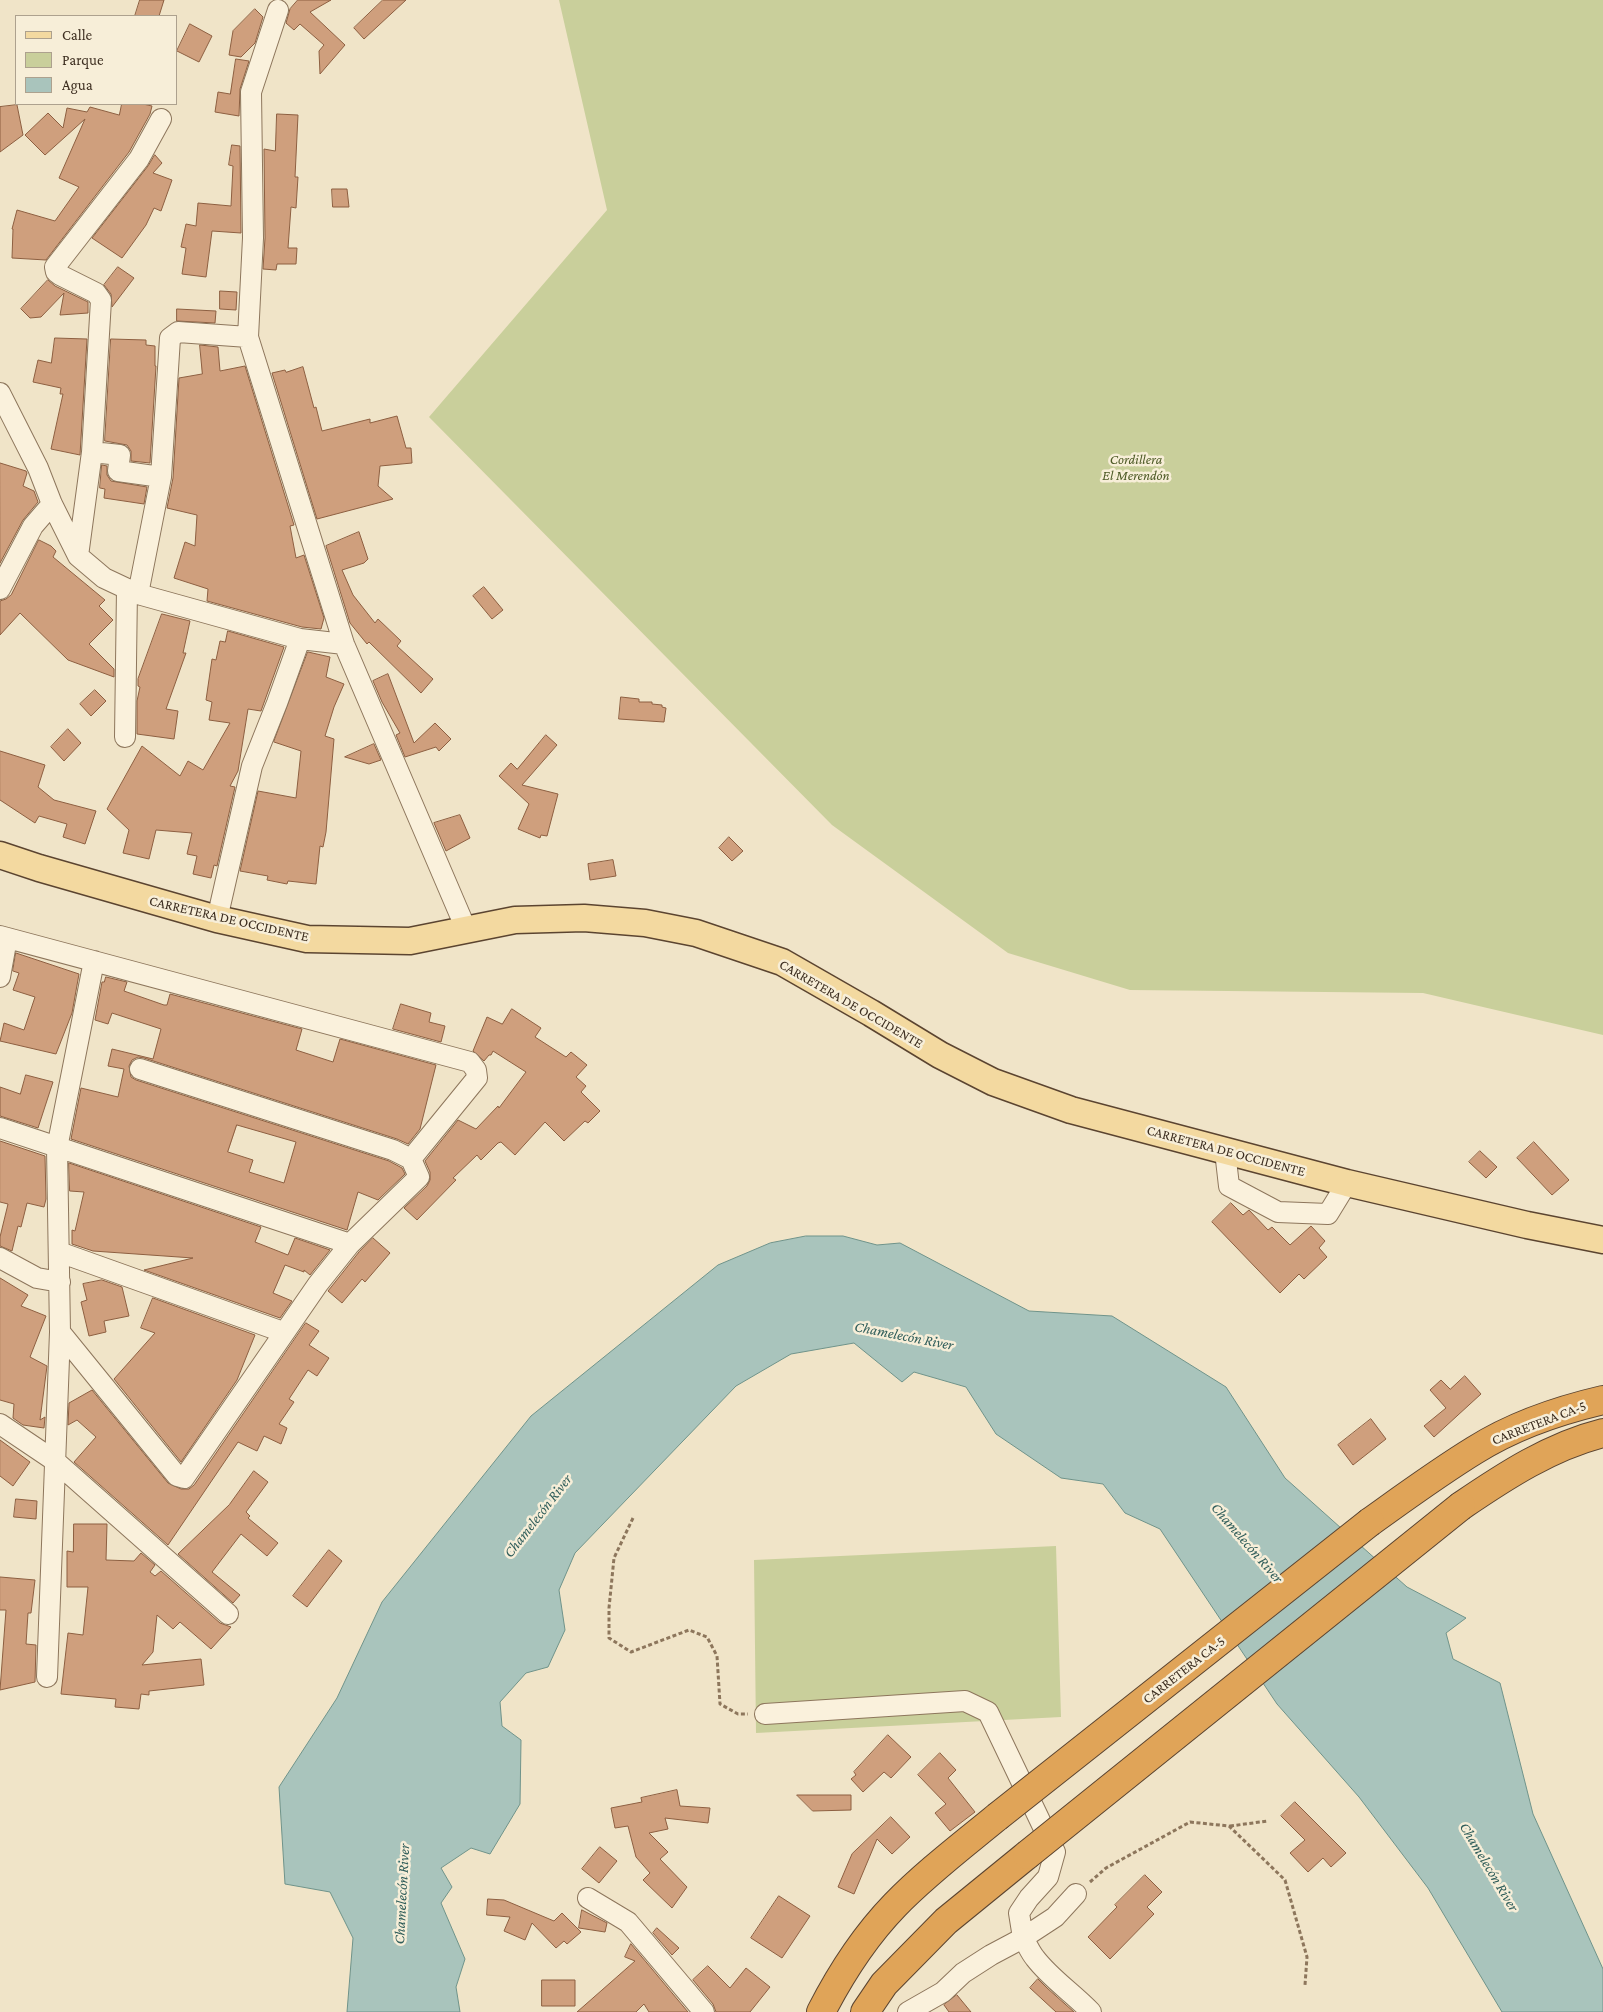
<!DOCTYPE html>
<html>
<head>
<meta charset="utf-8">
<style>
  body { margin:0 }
  #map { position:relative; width:1603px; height:2012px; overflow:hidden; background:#f0e4c8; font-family:"Crimson Pro",serif }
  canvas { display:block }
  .legend { position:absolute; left:15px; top:15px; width:162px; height:90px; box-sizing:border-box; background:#f7eed8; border:1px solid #ada18e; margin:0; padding:6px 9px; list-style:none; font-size:15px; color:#3d2e20 }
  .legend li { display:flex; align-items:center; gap:10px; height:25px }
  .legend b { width:25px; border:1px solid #ada18e }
</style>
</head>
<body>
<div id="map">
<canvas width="1603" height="2012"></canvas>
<ul class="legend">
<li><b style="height:6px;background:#f3d9a0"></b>Calle</li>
<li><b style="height:14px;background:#c9cf9b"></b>Parque</li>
<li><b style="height:14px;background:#a9c4bc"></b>Agua</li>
</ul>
</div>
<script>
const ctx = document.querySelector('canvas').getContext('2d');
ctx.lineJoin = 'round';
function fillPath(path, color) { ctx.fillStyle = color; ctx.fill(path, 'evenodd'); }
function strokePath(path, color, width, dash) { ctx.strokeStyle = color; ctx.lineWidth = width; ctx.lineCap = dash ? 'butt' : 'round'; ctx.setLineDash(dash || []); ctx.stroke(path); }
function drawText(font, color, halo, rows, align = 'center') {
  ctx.font = font + ' "Crimson Pro",serif'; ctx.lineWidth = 5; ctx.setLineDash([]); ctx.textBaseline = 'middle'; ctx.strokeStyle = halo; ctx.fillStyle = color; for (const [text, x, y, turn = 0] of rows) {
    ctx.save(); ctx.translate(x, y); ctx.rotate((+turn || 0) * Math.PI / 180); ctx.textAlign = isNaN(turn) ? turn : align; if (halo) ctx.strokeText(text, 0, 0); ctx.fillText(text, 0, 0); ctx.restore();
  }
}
const green = new Path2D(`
  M559,0H1603V1035L1423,993L1130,990L1008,953L832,825L429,417L607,210Z
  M1056,1546L1061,1717L756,1733L754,1560Z`);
const water = new Path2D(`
  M806,1236H843L877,1245L900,1243L1029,1311L1112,1316L1226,1387L1285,1478L1407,1587L1466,1618L1446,1633L1453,1659L1500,1683L1533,1814L1603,1969V2012H1502L1428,1888L1359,1797L1277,1704L1160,1529L1125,1513L1103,1484L1061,1478L996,1434L966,1387L914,1372L902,1382L854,1343L791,1354L736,1386L575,1553L559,1590L565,1630L548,1667L526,1673L500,1702L502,1726L521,1740L520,1804L490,1854L471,1848L441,1868L452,1887L441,1903L465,1959L456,1987L460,2012H347L353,1938L330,1892L285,1884L279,1787L337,1698L382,1602L531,1416L718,1265L770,1243Z`);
const building = new Path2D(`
  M140,0H164L159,16H135Z
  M298,0H331L310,12L345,45L320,74L319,51L324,45L300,24L294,30L286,23L290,9Z
  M383,0H406L364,39L354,28Z
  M255,9L263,17L255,43L241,57L229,55L233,31Z
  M190,24L212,36L199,62L177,51Z
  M236,59L249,61L240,89L239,116L215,112L218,92L230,94Z
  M122,104H143L152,106L150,114L129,152L46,260L12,258L13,229H12L17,210L55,221L79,187L59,178L85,119L45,155L25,135L48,113L63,128L67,108L87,112L90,107L119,115Z
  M17,105L23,135L0,152V107Z
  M277,114L298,115L295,177H298L296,208L291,207L288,248H297L296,264H277L276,270L263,269L265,238L264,149L275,151Z
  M232,145L240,146L241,233L212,231L206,277L182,274L186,248L181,247L186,224L196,226L198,203L231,206L233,166L229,165Z
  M155,155L162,163L153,173L172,180L161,211L154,208L146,225L122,258L92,238L148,166Z
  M332,189H347L349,207H333Z
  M118,267L134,278L112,307L111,294L104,285Z
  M48,280L55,286L88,302V313L60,315L64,293L41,317L30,318L21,309Z
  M220,291L237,292L236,310L220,309Z
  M177,309L216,311L215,323L177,321Z
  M55,338L87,339L80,455L51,449L63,394H60L61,388L33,382L38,360L51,363Z
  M111,339L146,340V345L155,346V366H156L150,463L131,461V451L127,445L105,441Z
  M200,345L218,347L220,371L245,366L294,525L290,526L296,558L304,555L324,618L321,629L302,627L207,601L208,589L174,578L185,542L195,546L197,515L167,508L173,478L179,378L202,374Z
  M303,367L314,408L316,407L322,431L370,419V423L397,416L406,448H411L412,463L380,466L378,486L393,499L317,519L272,373L285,370L286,372Z
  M0,463L26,471L27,473L23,486L34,491L38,502L23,520L0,563Z
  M102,465L107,466V475L111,481L147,487L144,504L104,498L105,489L100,488Z
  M359,532L368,559L364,563L342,570L353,595L375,623L378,619L401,641L397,646L433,679L421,693L369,642L367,644L350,623L326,546Z
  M39,540L51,546L56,551L53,557L105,600L99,606L113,620L89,644L114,669V677L68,660L20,613L0,635V601L6,599L11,595Z
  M484,587L503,610L492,619L473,596Z
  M162,614L190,621L183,653H186L166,709L178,711L174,739L137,734V701L140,687L138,686V679Z
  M228,631L284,647L261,711L248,709L238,771L230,786L235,787L217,866L214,865L211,878L193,874L197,856L187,854L192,833L156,830L149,859L123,853L129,830L107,809L142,746L180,776L188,761L203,770L230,723L209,720L212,702L206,700L212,659L216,660L220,641L225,642Z
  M308,652L330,657L326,677L344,684L334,707L325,736L334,739L326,832L323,847L320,846L316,884L288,881L287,884L267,880L268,876L240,871L258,791L296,798L301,751L274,742Z
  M388,674L414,743L435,723L451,739L439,751L436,747L405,757L396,735L400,733L382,702L373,681Z
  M95,690L106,701L91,716L80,704Z
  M621,697L639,699V702H652V704L662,705V707L666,708L664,722L619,719Z
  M68,729L81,743L64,761L51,747Z
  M546,735L557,745L522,785L558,794L547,836L541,835L540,838L518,829L529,804L499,776L511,763L517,769Z
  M374,744L381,760L369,764L345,757Z
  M0,751L45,765L38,787L54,800L96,811L85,844L63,837L67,824L39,816L35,823L0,800Z
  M460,815L470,838L446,851L434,823Z
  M729,837L743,851L732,861L719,848Z
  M613,860L616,876L590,880L588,864Z
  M16,953L79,974L72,1013L56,1054L0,1041L4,1023L24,1030L35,997L13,990L19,973L13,971Z
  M106,977L127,982L124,991L164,1005H167L170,994L302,1029L296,1050L333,1062L340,1039L436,1065L420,1129L408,1144L397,1139L144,1058L138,1057L132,1060L129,1066L131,1077L136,1080L389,1161L402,1168L405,1174L378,1200L358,1192L347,1230L71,1139L81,1088L118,1097L124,1069L108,1066L112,1049L153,1059L161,1029L112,1013L108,1024L95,1020L102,982H104ZM237,1125L296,1142L284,1183L249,1172L253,1160L228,1152Z
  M401,1004L431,1013L429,1022L445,1026L441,1042L393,1029Z
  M512,1009L541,1028L535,1037L566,1057L571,1052L587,1065L576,1077L586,1086L581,1092L600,1111L588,1123L585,1121L564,1141L545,1122L515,1155L501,1142L498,1143L481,1160L477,1155L453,1178L456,1180L417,1220L404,1208L427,1186L430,1180V1172L425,1161L458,1120L476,1129L498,1106L499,1108L526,1072L493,1051L491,1055H489L484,1061L473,1051L487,1017L502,1024Z
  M26,1075L53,1082L38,1128L0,1116V1087L20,1094Z
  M0,1141L45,1156L46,1199L44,1207L27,1203L21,1227L18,1226L12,1251L0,1246V1237L8,1204L0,1202Z
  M1534,1142L1569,1180L1552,1195L1517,1158Z
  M1480,1151L1497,1167L1486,1178L1469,1162Z
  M69,1163L261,1227L255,1242L288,1255L295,1238L330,1250L310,1275L304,1270V1272L285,1265L273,1293L292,1301L280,1318L144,1270L193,1258L93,1251L72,1244V1230L75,1231L84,1192L70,1191Z
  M1231,1203L1243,1215L1249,1210L1268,1230L1272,1227L1290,1245L1311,1226L1325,1241L1319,1248L1327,1257L1304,1279L1299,1274L1280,1293L1212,1222Z
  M373,1238L390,1253L365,1282L362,1279L342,1303L328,1291L359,1252Z
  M0,1278L28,1295L21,1306L46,1316L30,1357L47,1366L40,1420L45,1417L44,1428L23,1425L13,1418L14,1404L0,1400Z
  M102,1280L122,1287L129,1316L104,1321L106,1332L89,1336L81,1302L87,1300L83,1284Z
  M153,1298L255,1335L237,1380L181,1462L114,1379L155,1333L141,1328Z
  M306,1323L319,1331L309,1345L329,1358L317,1376L308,1370L289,1399L294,1402L279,1424L287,1428L281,1444L264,1436L257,1451L238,1442L168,1545L74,1462L96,1437L77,1420L68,1425L69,1403L92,1390L168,1483L181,1489H189L194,1485Z
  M1465,1376L1481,1394L1434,1437L1424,1426L1446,1408L1430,1390L1441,1380L1450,1389Z
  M1371,1419L1386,1439L1353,1465L1338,1445Z
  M0,1440L30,1462L13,1486L0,1476Z
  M254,1471L268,1482L246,1512L250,1516L248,1518L278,1543L267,1556L241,1534L212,1572L240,1595L233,1603L178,1554L229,1505Z
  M16,1499L37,1501L36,1519L14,1517Z
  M74,1524H107L106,1560L134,1561L141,1553L155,1565L150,1572L155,1576L161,1571L220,1623L231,1627L211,1649L180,1622L173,1629L157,1615L153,1652L142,1665L201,1659L204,1685L149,1691V1695L141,1694L139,1709L115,1707L116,1699L61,1694L68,1633L83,1635L88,1587H67V1551L73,1552Z
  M329,1550L342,1561L307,1607L293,1596Z
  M0,1577L35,1580L31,1613H28L26,1644L36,1645L35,1682L0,1690L6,1610H0Z
  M888,1735L911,1757L891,1778L884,1772L863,1792L851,1779L856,1775L854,1772Z
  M940,1753L956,1770L948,1778L975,1812L950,1831L935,1813L946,1804L918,1775Z
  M677,1790L680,1806L710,1808L708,1823L665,1818L668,1829L649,1833L668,1852L660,1859L687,1887L672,1908L643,1880L650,1873L636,1857L628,1826L615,1828L611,1808L642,1802L641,1798Z
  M797,1795H851V1810L813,1811Z
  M1295,1802L1346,1853L1331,1867L1323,1858L1308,1872L1290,1853L1305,1840L1281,1816Z
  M891,1817L910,1837L892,1854L877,1839L854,1894L838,1887L852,1854Z
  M600,1847L617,1861L599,1883L582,1869Z
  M1145,1875L1162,1892L1147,1907L1154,1914L1110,1959L1088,1937L1117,1907L1115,1905Z
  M779,1896L810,1916L782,1958L751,1938Z
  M488,1899L504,1900L554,1921L562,1913L581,1932L567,1944L564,1941L556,1948L532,1923L525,1940L504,1931L510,1917L487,1915Z
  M582,1910L607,1923L605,1932L579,1928Z
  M657,1928L679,1948L672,1955L653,1933Z
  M631,1944L688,2012H649L644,2004L636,2012H577L635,1961L625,1957Z
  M708,1966L730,1988L746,1968L770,1987L750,2012H716L713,2004L693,1980Z
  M1038,1979L1047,1988L1074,2012H1056L1030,1988Z
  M542,1980H575V2006H542Z
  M957,1995L971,2012H949L944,2005Z`);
const path = new Path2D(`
  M633,1518L614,1558L609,1608V1638L631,1652L689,1630L707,1637L717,1656L720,1704L738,1714H748
  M1230,1826L1268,1821
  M1090,1882L1106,1868L1190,1822L1229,1826L1285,1880L1307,1957L1305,1985`);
const minor = new Path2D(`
  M278,10L251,92L253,238L248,337L344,644L466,929
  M0,393L38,468L52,504L78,556L104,578L138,594L300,639L344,644
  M92,452L120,455L118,471L161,477
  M78,556L92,452L101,300L96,293L60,275L56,272L55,267L139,159L161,119
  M0,589L33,526L52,504
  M138,594L161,477L170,338L178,332L248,337
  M125,737L127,589
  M217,919L252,766L277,703L300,639
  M0,936L470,1062L476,1070L477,1078L411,1159
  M0,977L7,938
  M0,1128L350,1244
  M1225,1151L1229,1186L1278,1212L1328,1214L1347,1183
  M59,1252L283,1332
  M0,1258L37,1278L60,1282
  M60,1332L177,1476L184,1478L318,1284L350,1244L419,1177L411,1159L393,1150L140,1069
  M0,1424L55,1461L228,1614
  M47,1677L60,1332L57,1148L94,961
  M765,1714L965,1701L988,1712L1055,1852L1048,1877L1029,1898L1019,1913L1023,1938L991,1955L963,1973L943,1992L908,2012
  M1076,1894L1055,1917L1023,1938C1027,1944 1030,1952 1035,1958C1051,1979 1073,1993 1091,2012
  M588,1898L628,1922L704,2012`);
const major = new Path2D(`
  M0,855L39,868L217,919L307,939L410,941L515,920L584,918L645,923L696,933L782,962L871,1013L940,1055L993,1082L1071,1110L1347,1183L1527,1225L1603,1240`);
const highway = new Path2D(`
  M1461,1506C1505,1476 1551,1446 1603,1433
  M1370,1522C1405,1497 1439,1472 1475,1450C1513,1426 1560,1410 1603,1400
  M821,2012C841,1973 865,1936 895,1905C926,1873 963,1845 997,1817
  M865,2012L884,1984L946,1921L1027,1855`);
const highwayBridge = new Path2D(`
  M997,1817L1370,1522
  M1027,1855L1461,1506`);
const parkNames = [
  ["Cordillera",1136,460],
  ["El Merendón",1136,476]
];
const streetNames = [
  ["CARRETERA DE OCCIDENTE",229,919,13],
  ["CARRETERA DE OCCIDENTE",851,1004,30],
  ["CARRETERA DE OCCIDENTE",1226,1151,15],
  ["CARRETERA CA-5",1539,1423,-21],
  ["CARRETERA CA-5",1184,1670,-38]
];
const waterNames = [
  ["Chamelecón River",904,1336,11],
  ["Chamelecón River",538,1516,-52],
  ["Chamelecón River",1247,1543,49],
  ["Chamelecón River",1489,1867,59],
  ["Chamelecón River",402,1894,-87]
];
fillPath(green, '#c9cf9b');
fillPath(water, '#a9c4bc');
strokePath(water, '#6f938a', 1);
fillPath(building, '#cf9f7d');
strokePath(building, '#8d5f41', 1);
strokePath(minor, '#8d765c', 22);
strokePath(major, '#5b4430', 29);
strokePath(highway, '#5b4430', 30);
strokePath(path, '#8d765c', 3, [4, 2.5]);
strokePath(minor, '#faf1dc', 20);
strokePath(major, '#f3d9a0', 26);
strokePath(highway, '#e0a458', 28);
strokePath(highwayBridge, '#5b4430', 30, []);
strokePath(highwayBridge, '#e0a458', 28);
drawText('italic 14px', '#4d5a26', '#f7eed8', parkNames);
drawText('14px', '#3d2e20', '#f7eed8', streetNames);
drawText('italic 15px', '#2f5d5a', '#f7eed8', waterNames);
</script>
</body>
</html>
